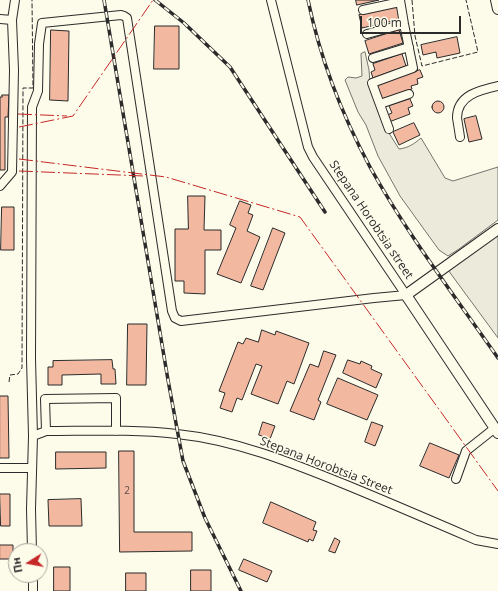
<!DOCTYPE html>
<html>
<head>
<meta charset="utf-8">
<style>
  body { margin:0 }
  #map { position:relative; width:498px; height:591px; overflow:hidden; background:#fdfbea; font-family:"Open Sans",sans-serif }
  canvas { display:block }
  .north { position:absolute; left:8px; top:543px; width:40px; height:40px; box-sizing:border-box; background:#fdfbea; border:1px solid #a9a89e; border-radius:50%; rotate:259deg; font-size:11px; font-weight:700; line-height:16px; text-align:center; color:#2b2b2b }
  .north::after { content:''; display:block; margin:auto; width:14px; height:18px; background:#c62828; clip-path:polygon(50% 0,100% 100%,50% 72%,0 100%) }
  .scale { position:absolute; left:360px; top:16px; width:101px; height:18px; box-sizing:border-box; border:2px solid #2b2b2b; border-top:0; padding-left:5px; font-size:12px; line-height:14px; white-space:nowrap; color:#2b2b2b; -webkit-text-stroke:3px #fdfbea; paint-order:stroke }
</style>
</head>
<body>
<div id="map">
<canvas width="498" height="591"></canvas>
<div class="north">Пн</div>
<div class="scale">100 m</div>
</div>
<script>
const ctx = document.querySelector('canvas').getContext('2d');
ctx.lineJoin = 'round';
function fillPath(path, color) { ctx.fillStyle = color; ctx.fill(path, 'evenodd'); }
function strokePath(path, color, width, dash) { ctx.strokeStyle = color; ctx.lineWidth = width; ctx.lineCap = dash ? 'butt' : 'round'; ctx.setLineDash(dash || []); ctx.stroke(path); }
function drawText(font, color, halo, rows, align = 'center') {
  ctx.font = font + ' "Open Sans",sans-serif'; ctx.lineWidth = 3; ctx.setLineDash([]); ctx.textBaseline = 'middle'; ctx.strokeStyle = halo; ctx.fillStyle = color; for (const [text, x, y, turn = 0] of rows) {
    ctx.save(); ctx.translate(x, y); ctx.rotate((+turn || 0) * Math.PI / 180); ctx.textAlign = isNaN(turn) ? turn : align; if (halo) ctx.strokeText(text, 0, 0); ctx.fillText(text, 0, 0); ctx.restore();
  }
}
const green = new Path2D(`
  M365,52L369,70L370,83L387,130L399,149C408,148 414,144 421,138L445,178L453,181L498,167V220L459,249L448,256L439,250L400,196L378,156L366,125L358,112L345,80L348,77L356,78L362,76L361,54Z
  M498,234V338L448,270Z`);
const building = new Path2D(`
  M356,0H379L357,5Z
  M397,6L401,19L362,28L359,15Z
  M155,26H179V69H154Z
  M51,30L69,31L68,101L50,100Z
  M399,30L403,43L369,54L365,41Z
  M457,37L460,53L437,58L436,52L423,55L421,45Z
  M402,54L406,66L373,78L371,72L375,70L373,64Z
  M420,70L423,77L417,79L418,84L411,86L412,89L382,99L377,86Z
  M2,95H9L8,117H5V170H0V97H2Z
  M410,99L413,106L408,108L410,114L389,122L387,115L392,113L389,106Z
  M432 107a6 6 0 1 1 12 0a6 6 0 1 1-12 0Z
  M476,116L482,139L469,142L464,119Z
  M414,123L420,135L399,145L393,132Z
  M188,196H205L204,230H221V250H205V294L184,293V281H175V229H188Z
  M240,201L251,205L248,213L253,215L247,231L260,237L241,283L217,274L236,228L230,225Z
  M2,207H14V250H1Z
  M273,228L285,233L263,290L251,286Z
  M128,324H147L146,385H127Z
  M262,330L275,335L276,331L309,343L294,384L287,381L278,404L251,394L262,366L256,364L242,400L237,398L232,412L220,408L225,393L219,391L238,342L243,344L246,338L258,342Z
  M324,351L336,355L318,400L321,402L314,420L290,411L310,364L318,367Z
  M112,360L113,369H115L116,384H101V374L62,375V385H48V367H53V361Z
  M348,360L360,364L361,361L372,366L371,369L382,374L376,388L343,373Z
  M338,378L378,395L367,420L327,404Z
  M0,396H8L9,458H0Z
  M263,422L275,426L270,439L259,435Z
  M372,422L383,426L375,446L365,442Z
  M430,443L459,455L449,478L420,466Z
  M119,451H134V532H192V551L120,552Z
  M56,452H106V468L56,469Z
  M0,494H10V526H1Z
  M81,499L82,526H49L48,500Z
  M271,502L316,522L313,530L317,531L313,541L309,539L308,542L263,523Z
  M335,538L340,541L335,553L329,551Z
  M0,545H13V559H0Z
  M244,559L272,571L267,582L239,570Z
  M54,567H70V591H54Z
  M191,570H211V591H191Z
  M126,573H146V591H126Z`);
const minor = new Path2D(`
  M363,10L400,2
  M0,19L12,20L14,70L12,172L0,186
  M12,20L15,0
  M367,34L404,24
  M373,58L409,47
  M380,104L409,94
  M389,129L372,83L413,68L404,24L400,0
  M460,137C459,130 458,124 457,118C457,95 480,90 498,86
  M116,431V398L45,399L46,431C89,431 133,429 177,434C235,440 290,462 344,484C388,502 432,521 476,540L498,544
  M33,436L31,359L32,107L38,91L39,44L42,23L121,15L124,16L127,18L172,311L175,318L181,321L374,298L406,295L313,157L308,147L271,0
  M0,468H32
  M456,479L466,451L495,428
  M32,551L31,509L33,436L46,431
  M33,575V591`);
const major = new Path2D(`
  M496,0L498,9
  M498,229L406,295L498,433`);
const rail = new Path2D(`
  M104,0L168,380L183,461L205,518L241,591
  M155,0L184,23L230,67L325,212
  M308,0C320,58 342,115 370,167C407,234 454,295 498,358`);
const fence = new Path2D(`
  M412,0L415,36L422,66L478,52L466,0
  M9,382L10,375L18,374L22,368L23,92V88H33L32,0`);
const power = new Path2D(`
  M18,114L67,116
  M19,127L73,116L153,0
  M19,159L166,177L300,217L498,491
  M19,171L144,176`);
const numberNames = [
  ["2",127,491]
];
const streetNames = [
  ["Stepana Horobtsia street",371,220,56],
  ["Stepana Horobtsia Street",326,466,21]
];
fillPath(green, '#ecebdb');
strokePath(green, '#74746e', 1);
fillPath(building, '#f2b8a0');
strokePath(building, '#2b2b2b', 1);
strokePath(minor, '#2b2b2b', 10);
strokePath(major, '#2b2b2b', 12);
strokePath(minor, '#fdfbea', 8);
strokePath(major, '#fdfbea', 10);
strokePath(rail, '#2b2b2b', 3.5);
strokePath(rail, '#fdfbea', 2, [6]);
strokePath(fence, '#2b2b2b', 1, [5, 2]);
strokePath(power, '#c62828', 1, [14, 3, 2, 3]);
drawText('10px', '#5d4e48', null, numberNames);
drawText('12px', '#2b2b2b', '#fdfbea', streetNames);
</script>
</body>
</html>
